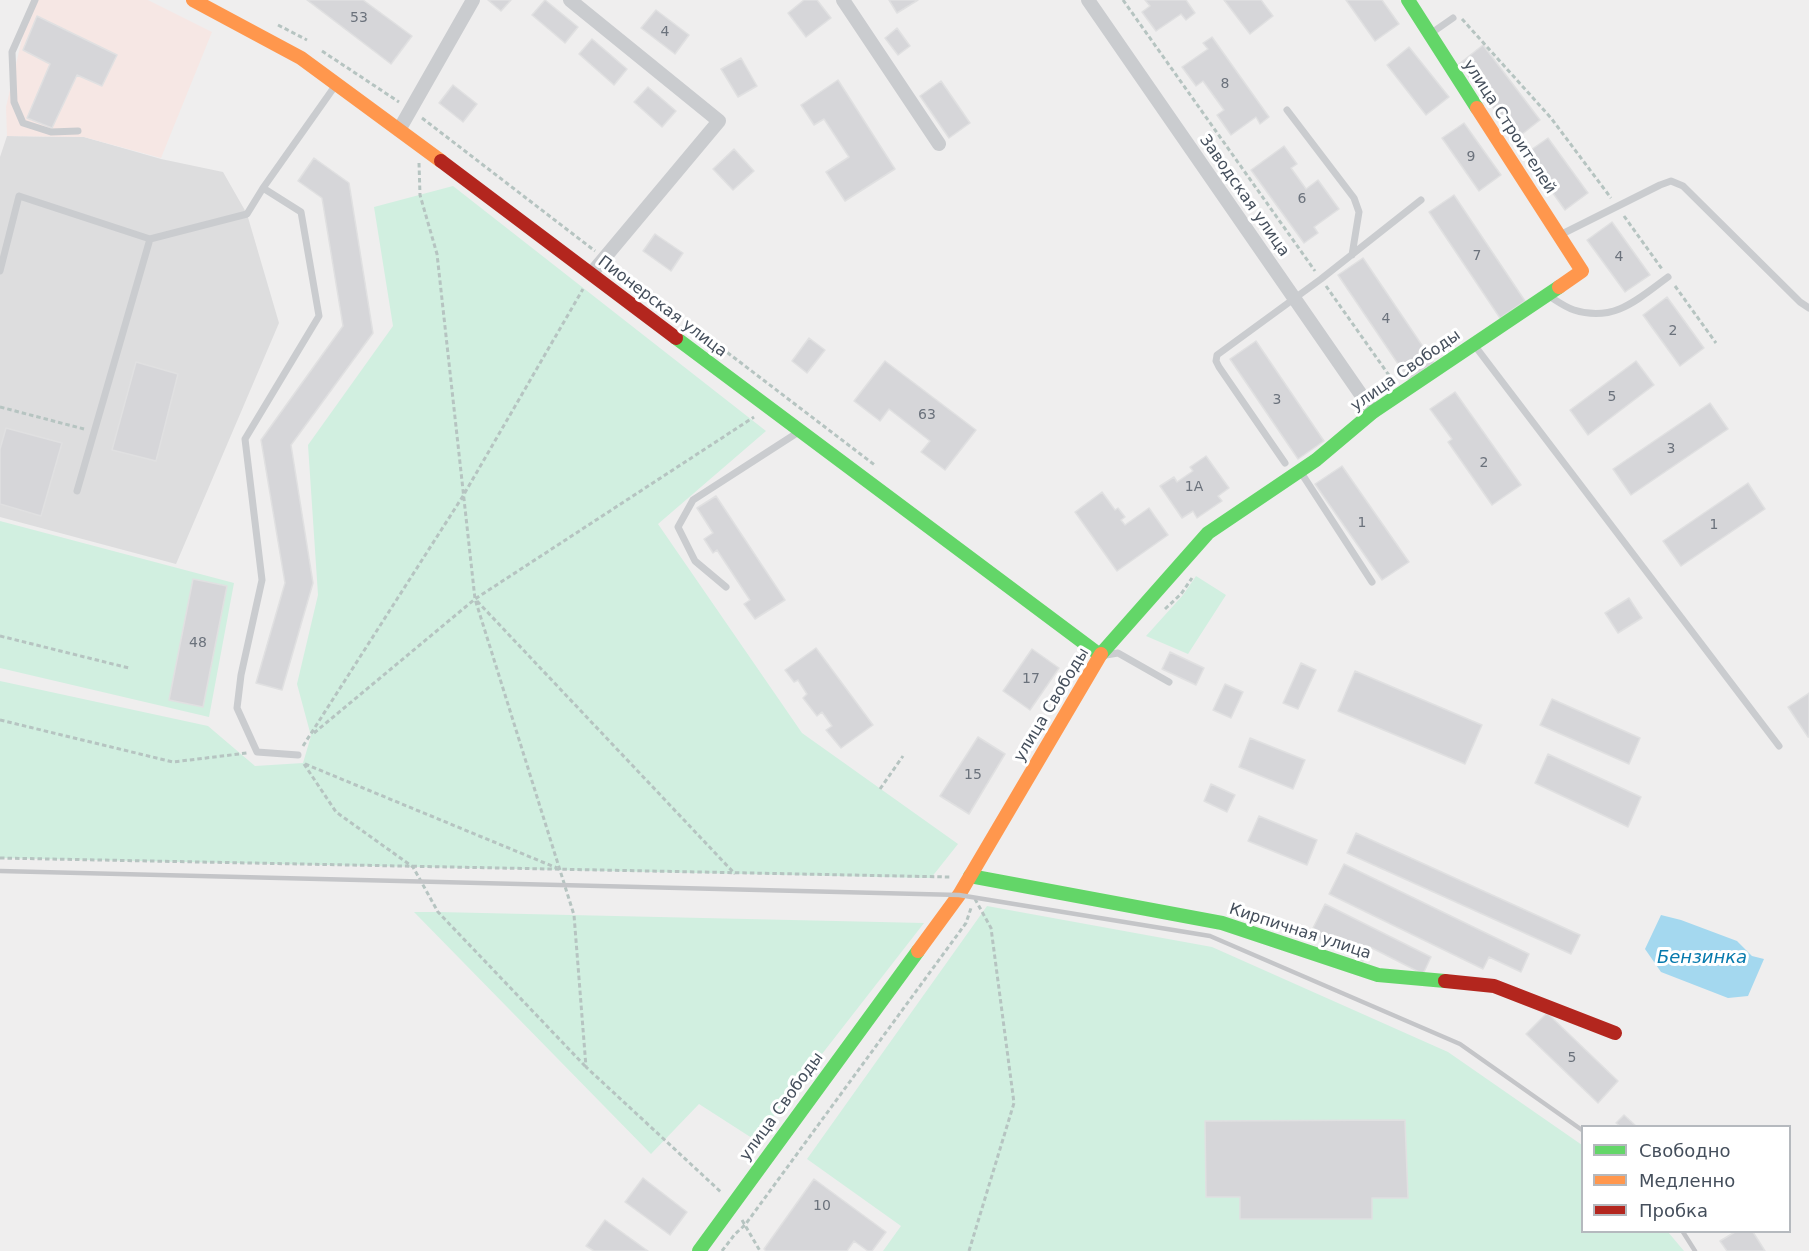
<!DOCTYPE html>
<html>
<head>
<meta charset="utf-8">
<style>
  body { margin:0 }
  #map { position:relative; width:1809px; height:1251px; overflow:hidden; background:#efeeee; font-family:"DejaVu Sans",sans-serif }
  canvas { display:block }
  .legend { position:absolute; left:1581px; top:1125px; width:210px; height:108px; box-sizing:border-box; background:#fff; border:2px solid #b5b9be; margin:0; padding:8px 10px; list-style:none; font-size:18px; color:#454f5c }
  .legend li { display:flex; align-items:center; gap:12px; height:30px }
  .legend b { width:30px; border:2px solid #b5b9be }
</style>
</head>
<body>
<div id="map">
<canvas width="1809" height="1251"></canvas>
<ul class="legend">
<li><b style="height:8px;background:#63d668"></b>Свободно</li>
<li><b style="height:8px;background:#ff974d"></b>Медленно</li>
<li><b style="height:8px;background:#b3261e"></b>Пробка</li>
</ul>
</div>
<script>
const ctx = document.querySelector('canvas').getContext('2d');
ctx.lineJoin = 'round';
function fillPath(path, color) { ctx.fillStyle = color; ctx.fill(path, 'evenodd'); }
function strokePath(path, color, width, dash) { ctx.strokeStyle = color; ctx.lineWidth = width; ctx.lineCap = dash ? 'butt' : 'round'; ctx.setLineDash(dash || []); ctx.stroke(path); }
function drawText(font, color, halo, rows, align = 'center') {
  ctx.font = font + ' "DejaVu Sans",sans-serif'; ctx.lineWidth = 6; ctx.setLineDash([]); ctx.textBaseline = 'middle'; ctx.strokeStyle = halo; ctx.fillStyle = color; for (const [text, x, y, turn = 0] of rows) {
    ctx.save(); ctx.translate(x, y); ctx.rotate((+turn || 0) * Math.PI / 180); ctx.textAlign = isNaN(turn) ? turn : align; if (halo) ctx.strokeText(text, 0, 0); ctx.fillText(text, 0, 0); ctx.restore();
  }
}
const education = new Path2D(`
  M7,136L84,137L161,159L223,172L247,214L279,323L176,564L0,517V157Z`);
const medical = new Path2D(`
  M31,0H148L212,32L161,158L84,137L7,136L6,107Z`);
const green = new Path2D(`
  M453,186L766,431L658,524L802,733L958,844L931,878L0,858V681L208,726L255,766L303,763L311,736L297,684L318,595L308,445L393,326L374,207Z
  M0,521L234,583L209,717L0,668Z
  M1196,576L1226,595L1188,654L1146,636L1183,595Z
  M987,906L1212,947L1448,1052L1582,1145V1232H1668L1684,1251H883L901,1226L807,1159Z
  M414,912H438L924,923L755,1140L699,1104L651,1154Z`);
const water = new Path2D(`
  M1661,915L1681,920L1737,941L1752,956L1764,959L1748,996L1728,998L1661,972L1645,949Z`);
const building = new Path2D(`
  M307,0H363L412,36L391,64Z
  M488,0H511L501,11Z
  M545,0L578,27L565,43L532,15Z
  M804,0H817L831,18L806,37L788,13Z
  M889,0H918L897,13Z
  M1145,0H1186L1195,13L1186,20L1181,14L1156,31L1142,12L1150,6Z
  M1224,0H1261L1273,16L1250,34Z
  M1346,0H1382L1399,24L1375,41Z
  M656,10L689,35L675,54L641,28Z
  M37,16L117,55L102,86L77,75L52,128L27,118L50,64L23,50Z
  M897,28L910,46L898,55L885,38Z
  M1212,37L1269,117L1260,124L1256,117L1231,135L1217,115L1224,110L1203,81L1196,86L1182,67L1208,49L1203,43Z
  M592,39L627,69L614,85L579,54Z
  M1483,45L1540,120L1517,138L1459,64Z
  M1409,47L1449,97L1426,115L1387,65Z
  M741,58L757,86L738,97L721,69Z
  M838,80L895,169L845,201L826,172L849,157L824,119L814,125L801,105Z
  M941,81L970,123L949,138L920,96Z
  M453,85L477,104L463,122L439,103Z
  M648,87L676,111L662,127L634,102Z
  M1464,123L1501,175L1479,191L1442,138Z
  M1548,138L1588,193L1565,210L1525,154Z
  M1284,146L1297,164L1291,168L1306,189L1318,180L1339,209L1314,227L1318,233L1304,243L1251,170Z
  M734,149L754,171L733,190L713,169Z
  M314,158L349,183L373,333L291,445L313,583L282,690L256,683L285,583L261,440L343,326L322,198L298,181Z
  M1454,195L1525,301L1500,318L1429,212Z
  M1612,222L1650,275L1625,292L1587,240Z
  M655,234L683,253L671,271L643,251Z
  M1363,258L1434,363L1409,380L1338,275Z
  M1667,297L1704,348L1680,366L1643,315Z
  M809,338L825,350L807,373L792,361Z
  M1256,341L1324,441L1298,459L1230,359Z
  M885,361L976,430L945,470L921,452L930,441L889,409L880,421L854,401Z
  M1636,361L1654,385L1588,435L1570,410Z
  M136,362L178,374L156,461L112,450Z
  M1455,392L1521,485L1492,505L1448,442L1452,439L1430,409Z
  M1710,403L1728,429L1631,495L1613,469Z
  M6,428L62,443L41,516L0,504V449Z
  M1206,456L1229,488L1218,496L1222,501L1197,518L1193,511L1182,518L1160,486L1174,477L1177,482L1193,471L1190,467Z
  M1342,466L1409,562L1382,580L1315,484Z
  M1748,483L1765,509L1681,566L1663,541Z
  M1102,492L1115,510L1118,508L1125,517L1121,520L1125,525L1149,508L1168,535L1117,571L1075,512Z
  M716,496L785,600L755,619L744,604L750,600L717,550L713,553L704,539L713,533L697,508Z
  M193,579L227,586L203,707L169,700Z
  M1629,598L1642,618L1618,633L1605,613Z
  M816,648L873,725L841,748L826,730L832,726L822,712L817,716L803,698L807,694L798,680L794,682L785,670Z
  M1032,649L1059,668L1030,710L1003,691Z
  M1170,652L1204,668L1196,685L1162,669Z
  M1301,663L1316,670L1298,709L1283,703Z
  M1355,671L1482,725L1465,764L1338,711Z
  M1225,684L1243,692L1231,718L1213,710Z
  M1809,693V737H1808L1788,707Z
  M1552,699L1640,738L1629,764L1540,725Z
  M978,737L1005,754L969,814L940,796Z
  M1250,738L1305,760L1293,789L1239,767Z
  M1548,754L1641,797L1628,827L1535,783Z
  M1211,784L1235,795L1227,812L1204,801Z
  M1259,816L1317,840L1307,865L1248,841Z
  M1356,833L1580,935L1571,954L1347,853Z
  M1344,864L1529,954L1521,972L1489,957L1483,969L1329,894Z
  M1325,904L1431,957L1423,974L1370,947L1363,961L1310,934Z
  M1547,1013L1618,1081L1598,1103L1526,1034Z
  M1624,1115L1636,1126H1620L1616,1123Z
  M1405,1120L1408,1198H1372V1219H1240V1197H1206L1205,1121Z
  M643,1178L687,1212L670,1235L625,1202Z
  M814,1179L886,1232L872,1251H868L854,1241L847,1251H766L764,1249Z
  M605,1220L648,1251H594L586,1246Z
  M1735,1232H1753L1765,1251H1727L1720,1241Z`);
const path = new Path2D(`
  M1123,0L1315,271
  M1462,19L1551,118L1611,198
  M278,25L307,40
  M322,51L399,102
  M422,118L595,251
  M419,163L420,195L437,254L475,599L574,915L586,1067L722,1193
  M1624,216L1662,269
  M614,266L876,466
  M1326,286L1393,381
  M1675,286L1716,343
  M0,407L84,429
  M477,601L735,874
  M1165,609L1181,594L1192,578
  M0,636L129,668
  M0,720L173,762L247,753
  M314,733L475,599L754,417
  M303,746L463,496L583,289
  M304,764L336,812L413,867L438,912L585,1066
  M305,764L557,868
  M880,789L903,756
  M0,858L950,877
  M742,1220L760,1251
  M722,1251L735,1234L745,1225L966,923L971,908
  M969,1251L1014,1103L991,928L975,899`);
const lane = new Path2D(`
  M35,0L12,52L14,102L23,123L51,132L78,131
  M1430,34L1453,18
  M1287,110L1354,198L1359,212L1352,255
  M263,188L301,212L319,316L245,439L262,580L241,675L237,708L257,752L298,755
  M1560,235L1660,185L1671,181L1683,186L1800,302L1809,308
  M0,271L19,196L150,239L247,214L263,188L335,86
  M1549,296C1557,301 1565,307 1574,310C1614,323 1638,299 1668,277
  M1475,346L1779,746
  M1285,463L1219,367L1216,361L1217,355L1321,279L1421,200
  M1300,471L1372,582
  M77,491L150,239
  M726,587L695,561L678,527L693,500L797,433
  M1106,655L1118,653L1169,682`);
const street = new Path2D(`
  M570,0L719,121L591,274
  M843,0L939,144
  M1088,0L1373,412
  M399,130L473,0`);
const fast = new Path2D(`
  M1408,0L1477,108
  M676,338L1100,655
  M1101,654L1208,533L1316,460L1373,412L1559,287
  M970,876L1222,923L1378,975L1445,981
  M699,1251L918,951`);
const slow = new Path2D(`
  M193,0L301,58L441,161
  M1477,108L1582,271L1559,287
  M918,951L959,895L1101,654`);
const jam = new Path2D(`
  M441,161L676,338
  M1445,981L1494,986L1615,1033`);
const rail = new Path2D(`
  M0,871L959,895L1210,936L1460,1044L1582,1130
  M1683,1232L1695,1251`);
const numberNames = [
  ["53",359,18],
  ["4",665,32],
  ["8",1225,84],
  ["9",1471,157],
  ["6",1302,199],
  ["7",1477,256],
  ["4",1619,257],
  ["4",1386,319],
  ["2",1673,331],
  ["5",1612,397],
  ["3",1277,400],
  ["63",927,415],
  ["3",1671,449],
  ["2",1484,463],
  ["1А",1194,487],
  ["1",1362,523],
  ["1",1714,525],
  ["48",198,643],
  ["17",1031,679],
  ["15",973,775],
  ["5",1572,1058],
  ["10",822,1206]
];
const streetNames = [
  ["улица Строителей",1509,127,57],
  ["Заводская улица",1244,196,55],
  ["Пионерская улица",662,307,37],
  ["улица Свободы",1406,371,-35],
  ["улица Свободы",1052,705,-59],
  ["Кирпичная улица",1300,932,18],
  ["улица Свободы",782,1107,-54]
];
const waterNames = [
  ["Бензинка",1702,958]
];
fillPath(education, '#ddddde');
fillPath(medical, '#f6e7e4');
fillPath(green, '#d1efe0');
fillPath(water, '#a4d8ef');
fillPath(building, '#d6d6d9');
strokePath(building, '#e0e0e1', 1.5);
strokePath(path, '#b6c4c1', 3, [4.5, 3]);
strokePath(lane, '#cacccf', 7);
strokePath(street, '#cacccf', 14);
strokePath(fast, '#63d668', 14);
strokePath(slow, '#ff974d', 14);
strokePath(jam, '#b3261e', 14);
strokePath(rail, '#c4c5c8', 4.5);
drawText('14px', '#6b727c', null, numberNames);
drawText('16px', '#454f5c', '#fff', streetNames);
drawText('italic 18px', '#067aad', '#fff', waterNames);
</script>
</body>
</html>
